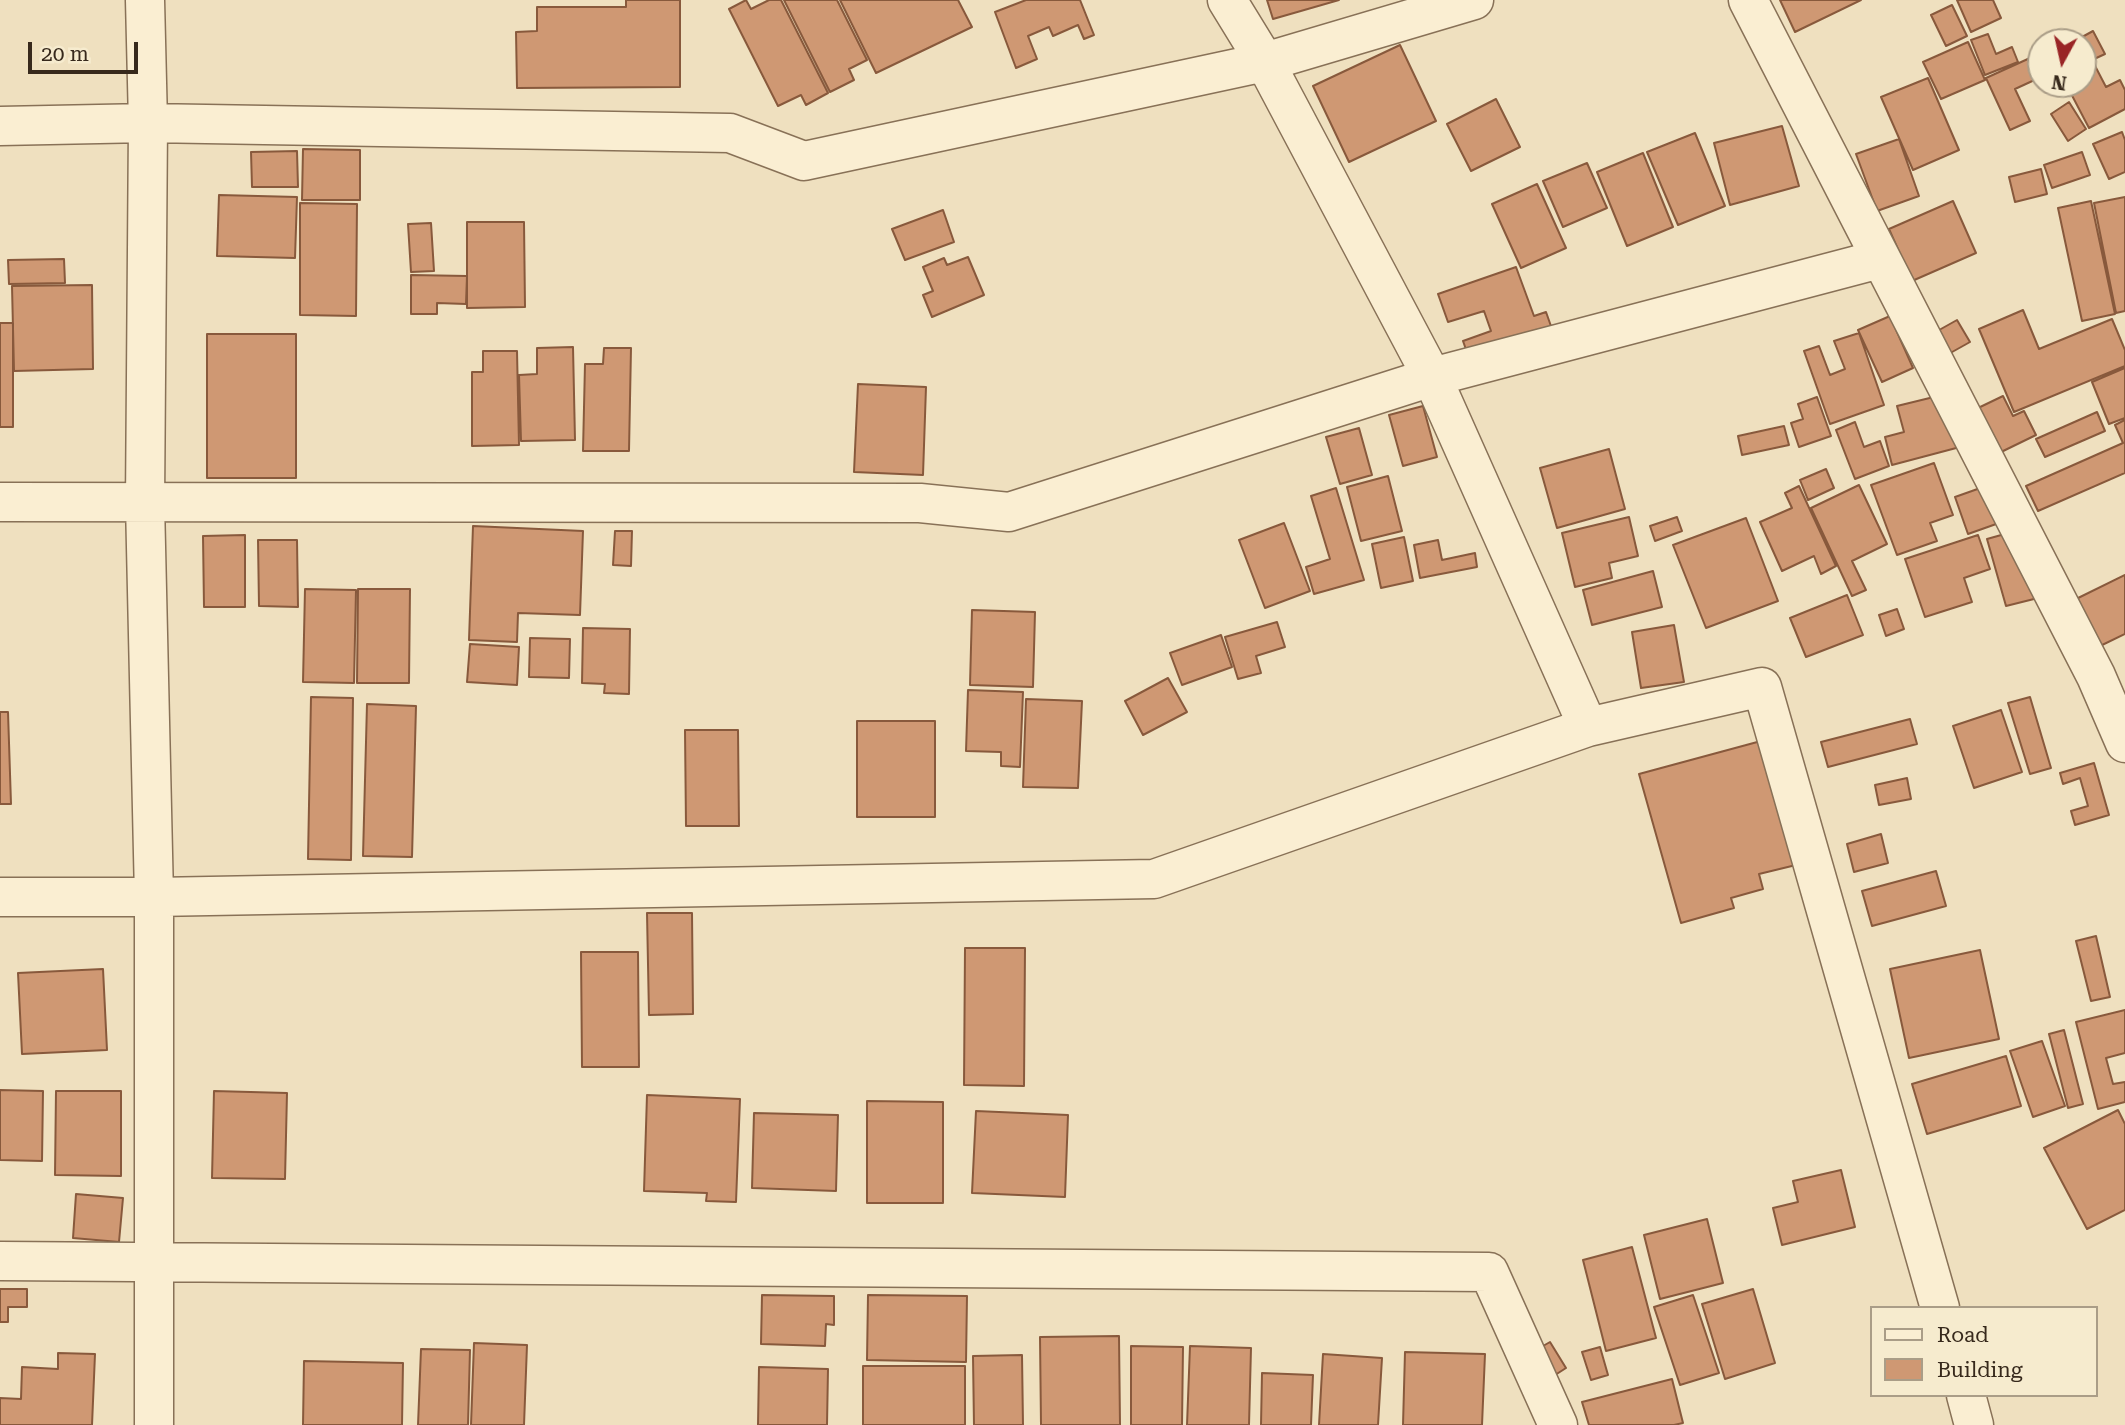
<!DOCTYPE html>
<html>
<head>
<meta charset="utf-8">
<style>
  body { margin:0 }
  #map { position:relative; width:2125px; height:1425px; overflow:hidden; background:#efe0bf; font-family:"Roboto Serif",serif }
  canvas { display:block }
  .legend { position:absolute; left:1870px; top:1306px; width:228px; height:91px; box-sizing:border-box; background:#f6ebce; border:2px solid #aa9d87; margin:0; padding:9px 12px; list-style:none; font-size:21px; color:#37291c }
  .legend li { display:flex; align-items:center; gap:14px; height:35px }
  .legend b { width:35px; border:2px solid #aa9d87 }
  .north { position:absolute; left:2027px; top:28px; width:70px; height:70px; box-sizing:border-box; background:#f6ebce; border:2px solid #aa9d87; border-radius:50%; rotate:188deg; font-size:19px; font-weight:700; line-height:28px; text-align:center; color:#37291c }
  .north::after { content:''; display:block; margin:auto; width:24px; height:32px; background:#992526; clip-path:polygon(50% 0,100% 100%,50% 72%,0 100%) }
  .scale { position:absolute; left:28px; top:42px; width:110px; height:32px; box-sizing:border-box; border:4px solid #37291c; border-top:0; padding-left:9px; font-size:21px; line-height:24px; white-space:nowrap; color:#37291c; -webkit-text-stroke:5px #f6ebce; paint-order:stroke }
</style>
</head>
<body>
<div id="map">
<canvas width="2125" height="1425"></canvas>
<ul class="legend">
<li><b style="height:9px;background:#faeed2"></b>Road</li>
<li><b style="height:19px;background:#cf9873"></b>Building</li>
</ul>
<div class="north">N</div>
<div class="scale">20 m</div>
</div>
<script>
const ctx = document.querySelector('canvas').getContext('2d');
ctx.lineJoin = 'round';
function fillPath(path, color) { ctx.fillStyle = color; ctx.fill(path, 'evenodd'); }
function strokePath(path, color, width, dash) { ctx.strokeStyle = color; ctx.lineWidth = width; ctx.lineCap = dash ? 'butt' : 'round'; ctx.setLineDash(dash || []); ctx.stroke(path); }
const building = new Path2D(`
  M626,0H680V87L517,88L516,32L537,31V7H626Z
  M746,0L751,9L769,0H781L828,93L806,105L801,95L778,106L729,9Z
  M784,0H837L867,60L849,69L854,80L830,92Z
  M840,0H958L972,27L876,73Z
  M1026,0H1080L1094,35L1084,39L1078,25L1053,36L1049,27L1028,36L1037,59L1016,68L995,12Z
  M1267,0H1339L1273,19Z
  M1780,0H1861L1795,32Z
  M1957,0H1993L2001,18L1971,32Z
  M1952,5L1967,36L1946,46L1931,15Z
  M2093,31L2105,54L2092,60L2106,87L2120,80L2125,90V109L2089,128L2066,84H2083V42H2073Z
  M1988,34L1996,54L2012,47L2018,62L1985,75L1971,40Z
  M1968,42L1985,80L1941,99L1923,62Z
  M1400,45L1436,121L1349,162L1313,86Z
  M2041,53V77L2015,89L2030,121L2010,130L1986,78Z
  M1928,78L1959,150L1913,170L1881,97Z
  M1496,99L1520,147L1471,171L1447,124Z
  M2069,102L2086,129L2068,141L2051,114Z
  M1782,126L1799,186L1730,205L1714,143Z
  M2122,132L2125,140V172L2109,179L2093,144Z
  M1695,133L1725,206L1678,225L1647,152Z
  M1899,139L1919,196L1877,211L1856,154Z
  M303,149L360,150V200H302Z
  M297,151L298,187H252L251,152Z
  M2082,152L2090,175L2052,188L2044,165Z
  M1643,153L1673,227L1627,246L1597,172Z
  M1587,163L1607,208L1563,227L1543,181Z
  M2041,169L2047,194L2015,202L2009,177Z
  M1537,184L1566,248L1521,268L1492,204Z
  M219,195L297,197L295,258L217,256Z
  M2125,197V311L2116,313L2094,203Z
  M1953,201L1976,253L1912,281L1889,229Z
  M2091,201L2115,314L2082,321L2058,208Z
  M300,203L357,204L356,316L300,315Z
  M943,210L954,242L905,260L892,229Z
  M467,222H524L525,307L467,308Z
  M431,223L434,271L411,272L408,224Z
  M968,257L984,295L932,317L923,295L933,291L923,267L944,258L947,265Z
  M64,259L65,283L9,284L8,260Z
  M1516,267L1534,316L1546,312L1552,329L1469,358L1463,341L1491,331L1484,311L1448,322L1438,294Z
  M411,275L467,276L466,304L437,303V314H411Z
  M92,285L93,369L14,371L12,286Z
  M2023,310L2039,349L2112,319L2125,350V366L2014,412L1979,329Z
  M1890,316L1913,368L1882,382L1858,330Z
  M1957,320L1970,342L1945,356L1932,334Z
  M0,323H13V427H0Z
  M1859,333L1884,405L1830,424L1804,351L1819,346L1830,375L1845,369L1834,341Z
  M207,334H296V478H207Z
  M573,347L575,440L521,441L519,375L537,374V348Z
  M604,348H631L629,451H583L585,364H603Z
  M483,351H517L519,445L472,446V372H483Z
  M2125,368V418L2109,424L2092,382Z
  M858,384L926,387L923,475L854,472Z
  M1946,394L1960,447L1892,465L1885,437L1904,432L1897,406Z
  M2003,396L2013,416L2024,411L2036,435L1997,454L1976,409Z
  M1817,397L1831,436L1799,447L1791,423L1803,419L1798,404Z
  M1423,406L1437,457L1403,466L1389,415Z
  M2097,412L2105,431L2045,457L2036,439Z
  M2125,420V473L2038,511L2026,486L2123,443L2115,425Z
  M1855,422L1864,447L1880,441L1889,466L1855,479L1836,430Z
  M1784,426L1789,445L1742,455L1738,436Z
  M1359,428L1372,475L1340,484L1326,437Z
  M1609,449L1625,509L1557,528L1540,468Z
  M1934,463L1953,515L1930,523L1937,541L1897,555L1871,485Z
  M1826,469L1834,488L1808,500L1800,480Z
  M1388,476L1402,531L1361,541L1347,487Z
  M1859,485L1887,544L1852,561L1866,590L1852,596L1811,508Z
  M1799,486L1836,566L1821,574L1814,556L1782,571L1760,522L1792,508L1785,493Z
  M1986,486L1999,523L1968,534L1955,497Z
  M1336,488L1364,580L1314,594L1306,567L1330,559L1311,496Z
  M1629,517L1638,556L1609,563L1612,578L1575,587L1562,533Z
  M1677,517L1682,531L1655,541L1650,526Z
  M1746,518L1778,601L1706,628L1673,545Z
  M1284,523L1310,591L1265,608L1239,540Z
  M473,526L583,531L580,615L518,613L517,642L469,640Z
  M2019,530L2038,598L2006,606L1987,539Z
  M615,531H632L631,566L613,565Z
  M245,535V607H204L203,536Z
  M1978,535L1990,569L1964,578L1972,602L1925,617L1905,559Z
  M1404,537L1413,581L1381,588L1372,544Z
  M258,540H297L298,607L259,606Z
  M1438,540L1442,560L1475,553L1477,567L1420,578L1414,545Z
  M1653,571L1662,607L1592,625L1583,590Z
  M2125,575V634L2098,647L2074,600Z
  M305,589L356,590L354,683L303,682Z
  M358,589H410L409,683H357Z
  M1847,595L1863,635L1806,657L1790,618Z
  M1897,609L1904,629L1886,636L1879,615Z
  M972,610L1035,612L1033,687L970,685Z
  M1277,622L1285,647L1256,656L1261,673L1238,679L1225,637Z
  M1674,625L1684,682L1641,688L1632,632Z
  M583,628L630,629L629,694L604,693L605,684L582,683Z
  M1221,635L1232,667L1182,685L1170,653Z
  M530,638L570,639L569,678L529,677Z
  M470,644L519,647L517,685L467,682Z
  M1168,678L1187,712L1143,735L1125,701Z
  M968,690L1023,692L1020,767L1001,766V752L966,751Z
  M311,697L353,698L351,860L308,859Z
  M2030,697L2051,768L2030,774L2008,703Z
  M1026,699L1082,701L1078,788L1023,787Z
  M367,704L416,706L412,857L363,856Z
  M2001,710L2022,772L1974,788L1953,726Z
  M0,712H8L11,804H0Z
  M1910,719L1917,744L1828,767L1821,742Z
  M857,721H935V817H857Z
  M685,730H738L739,826H686Z
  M1761,741L1796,865L1759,874L1763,889L1731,898L1734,908L1681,923L1639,774Z
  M2094,763L2109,815L2075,825L2071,811L2088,806L2080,778L2063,784L2060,773Z
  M1907,778L1911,799L1879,805L1875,785Z
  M1881,834L1888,863L1854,872L1847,844Z
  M1936,871L1946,906L1872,926L1862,891Z
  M647,913H692L693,1014L649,1015Z
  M2096,936L2110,997L2091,1001L2076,941Z
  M965,948H1025L1024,1086L964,1085Z
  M1980,950L1999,1039L1909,1058L1890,969Z
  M581,952H638L639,1067H582Z
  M103,969L107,1050L22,1054L18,973Z
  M2125,1010V1053L2106,1058L2113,1084L2125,1082V1102L2098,1109L2076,1022Z
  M2064,1030L2083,1104L2068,1108L2049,1034Z
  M2042,1041L2065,1106L2033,1117L2010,1051Z
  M2006,1056L2021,1106L1927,1134L1912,1084Z
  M0,1090L43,1091L42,1161L0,1160Z
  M56,1091H121V1176L55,1175Z
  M214,1091L287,1093L285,1179L212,1178Z
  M647,1095L740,1099L736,1202L706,1201L707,1193L644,1191Z
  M867,1101L943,1102V1203H867Z
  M2118,1110L2125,1124V1210L2087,1229L2044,1148Z
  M976,1111L1068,1115L1065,1197L972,1193Z
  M754,1113L838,1115L836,1191L752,1188Z
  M1841,1170L1855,1227L1782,1245L1773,1208L1798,1202L1793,1181Z
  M76,1194L123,1198L119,1242L73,1238Z
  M1707,1219L1723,1283L1660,1299L1644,1235Z
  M1632,1247L1656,1338L1606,1351L1583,1260Z
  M0,1289H27V1307H8V1322H0Z
  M1753,1289L1775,1363L1725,1379L1702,1304Z
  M762,1295L834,1296V1325L826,1324L825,1346L761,1344Z
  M868,1295L967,1296L966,1362L867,1360Z
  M1693,1295L1719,1373L1680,1385L1654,1307Z
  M1119,1336L1120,1425H1041L1040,1337Z
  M1550,1342L1566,1368L1552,1377L1536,1350Z
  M474,1343L527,1345L524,1425H471Z
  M1131,1346L1183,1347L1182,1425H1131Z
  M1190,1346L1251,1348L1249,1425H1187Z
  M1600,1347L1608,1375L1591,1380L1582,1352Z
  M421,1349L470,1350L468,1425H418Z
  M1405,1352L1485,1354L1482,1425H1403Z
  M58,1353L95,1354L92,1425H0V1398L21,1399L22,1367L58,1369Z
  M1323,1354L1382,1358L1378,1425H1319Z
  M1022,1355L1023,1425H974L973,1356Z
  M304,1361L403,1363L402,1425H303Z
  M863,1366H965V1425H863Z
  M759,1367L828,1369L827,1425H758Z
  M1262,1373L1313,1375L1311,1425H1261Z
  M1672,1379L1683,1423L1674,1425H1589L1582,1402Z`);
const minor = new Path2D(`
  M145,0L148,123L145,503L154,897V1425
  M1227,0L1265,62L1432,377L1588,727
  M1748,0L2096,676L2125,743
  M0,126L148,123L730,133L804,161L1265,62L1474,0
  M0,502L920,503L1009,512L1432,377L1880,259
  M0,897H154L1154,879L1588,727L1762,687L1940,1308
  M0,1261L1489,1272L1558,1425
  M1966,1395L1974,1425`);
fillPath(building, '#cf9873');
strokePath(building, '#88593c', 2);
strokePath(minor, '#887157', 41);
strokePath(minor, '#faeed2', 38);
</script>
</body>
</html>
